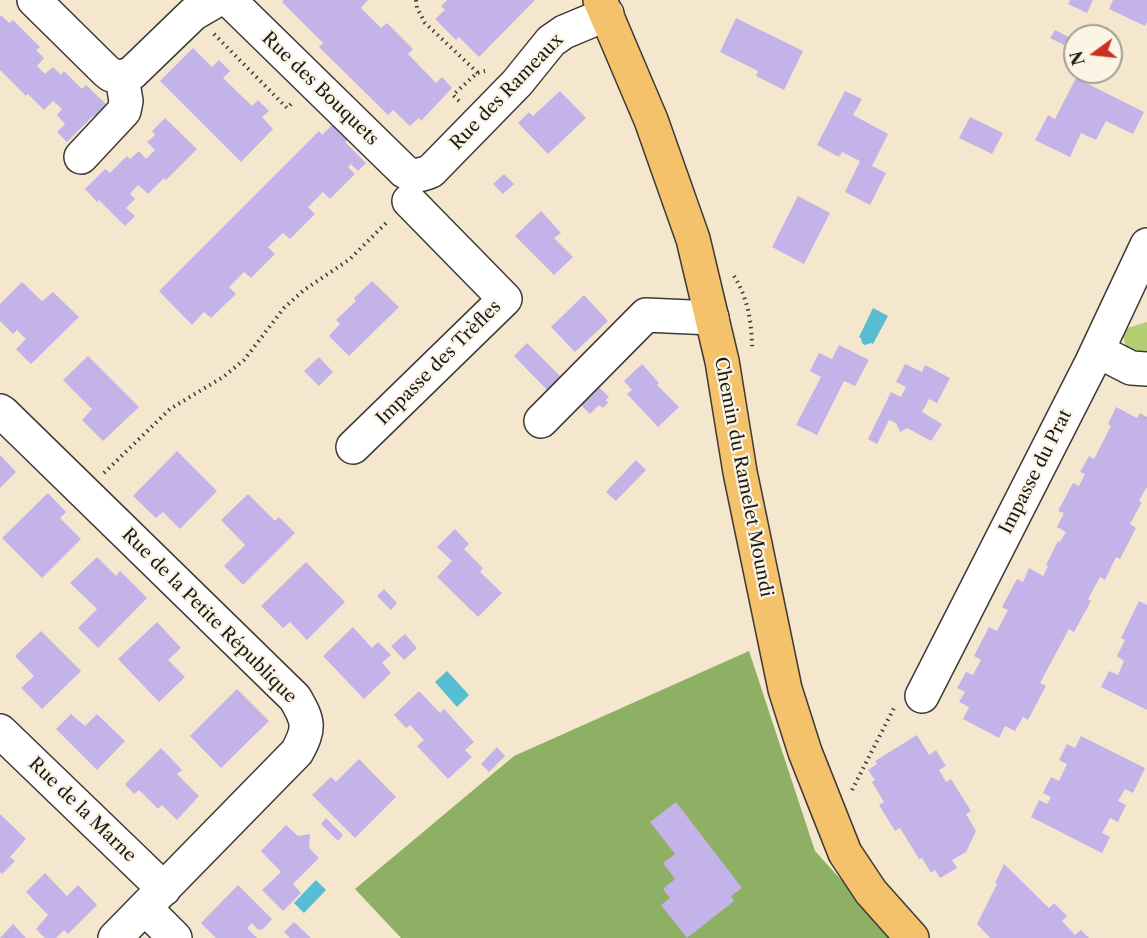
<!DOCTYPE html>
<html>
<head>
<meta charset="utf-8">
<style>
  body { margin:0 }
  #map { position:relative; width:1147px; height:938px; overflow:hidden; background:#f5e7ce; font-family:"Libre Caslon Text",serif }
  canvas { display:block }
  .north { position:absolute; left:1063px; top:24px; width:60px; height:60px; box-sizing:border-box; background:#fcf5e5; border:2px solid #a29e95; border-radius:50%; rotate:255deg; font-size:16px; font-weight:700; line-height:24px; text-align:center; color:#1c1c1c }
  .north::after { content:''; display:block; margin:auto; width:21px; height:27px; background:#c8321e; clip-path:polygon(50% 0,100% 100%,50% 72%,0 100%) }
</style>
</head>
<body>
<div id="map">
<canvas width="1147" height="938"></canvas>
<div class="north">N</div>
</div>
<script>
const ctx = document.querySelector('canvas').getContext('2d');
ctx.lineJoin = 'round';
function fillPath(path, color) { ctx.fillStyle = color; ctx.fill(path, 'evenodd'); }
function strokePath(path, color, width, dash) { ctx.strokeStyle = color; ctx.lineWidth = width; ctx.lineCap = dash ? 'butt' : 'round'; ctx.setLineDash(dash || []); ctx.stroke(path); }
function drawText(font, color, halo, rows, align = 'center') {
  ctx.font = font + ' "Libre Caslon Text",serif'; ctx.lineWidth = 4.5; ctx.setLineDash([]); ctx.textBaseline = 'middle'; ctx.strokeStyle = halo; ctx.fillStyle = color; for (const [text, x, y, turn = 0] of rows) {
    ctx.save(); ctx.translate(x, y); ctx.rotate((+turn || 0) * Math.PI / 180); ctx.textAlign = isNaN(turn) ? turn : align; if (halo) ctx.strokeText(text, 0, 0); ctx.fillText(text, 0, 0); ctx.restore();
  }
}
const green = new Path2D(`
  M1147,322V351L1129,357L1121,330Z`);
const forest = new Path2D(`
  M749,651L815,851L894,938H401L355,889L514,756Z`);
const water = new Path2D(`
  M873,308L888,316L873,344L871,343L865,345L862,343L861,338L859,337Z
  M447,671L469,695L457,707L435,682Z
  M316,880L326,890L304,913L294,903Z`);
const building = new Path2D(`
  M284,0H368L361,8L381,28L387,23L413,49L408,54L436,83L442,77L452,88L421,121L419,118L410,126L393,110L388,115L319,47L323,43L282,2Z
  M447,0H535L479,57L459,37L456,40L435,19L445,10L441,6Z
  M1070,0H1093L1087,13L1068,4Z
  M1113,0H1147V22L1145,26L1109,9Z
  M1,15L9,23L13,20L40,47L36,50L44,58L37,66L45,74L53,67L61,75L64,71L82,89L86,85L107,105L94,117L93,116L67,142L57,132L65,124L57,115L62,109L53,101L44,110L28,94L26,96L0,70V17Z
  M736,18L803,51L784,90L756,76L758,71L720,52Z
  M1055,30L1069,37L1064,45L1050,38Z
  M193,48L212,67L219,60L230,71L223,78L252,106L258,100L269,111L262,117L273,129L241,162L160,81Z
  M1076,78L1144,112L1133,134L1106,121L1096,140L1081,133L1070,157L1035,140L1048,115L1055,119Z
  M560,91L586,118L548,154L518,123L529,112L533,116Z
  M845,91L862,99L853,115L888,134L872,166L886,173L870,205L845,192L860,161L842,152L839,157L817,145Z
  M970,117L1003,133L992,154L959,138Z
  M165,118L197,149L166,180L164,178L148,194L138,185L130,194L135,199L126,208L135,216L125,226L99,200L97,202L85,189L105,169L110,173L127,156L130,159L139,151L146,159L155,150L147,142L155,135L152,131Z
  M333,124L348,139L345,142L366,163L358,171L351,164L348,167L355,174L330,199L323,192L308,207L315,214L290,239L283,233L268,247L275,254L251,278L244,272L229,287L236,294L211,318L204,312L192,325L159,291L319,131L322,135Z
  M504,174L514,184L503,194L493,184Z
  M798,196L830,213L804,264L772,247Z
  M541,211L561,233L554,238L573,257L554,275L515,236Z
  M372,281L399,307L349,356L329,336L340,324L336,320L356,301L354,298Z
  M22,282L42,301L53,292L79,317L31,364L16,349L26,339L17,330L13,334L0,321V304Z
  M584,295L608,321L575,352L551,327Z
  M527,343L566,382L553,396L514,356Z
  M839,345L869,360L855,386L844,381L817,435L796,425L821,377L810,371L819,353L832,359Z
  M88,356L139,407L103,441L82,420L92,409L63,380Z
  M319,357L333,372L319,386L304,371Z
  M642,364L659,383L657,385L679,407L658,427L627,394L632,390L624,381Z
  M905,364L922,372L925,365L950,378L937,403L929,399L922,412L942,424L931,441L907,428L900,432L896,423L889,420L877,444L868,439L891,392L901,397L906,387L896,382Z
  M598,386L609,397L606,400L608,403L603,408L599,405L590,414L580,404Z
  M1116,407L1137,418L1140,413L1147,417V488H1146L1139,501L1142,502L1130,524L1136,528L1120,559L1116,557L1105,580L1100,577L1088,599L1091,601L1074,632L1069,629L1040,683L1046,686L1028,720L1023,717L1015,731L1005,726L999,738L963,719L969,707L959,702L965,692L957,688L966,672L973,675L981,660L974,656L989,627L997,631L1008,610L1002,607L1017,579L1023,582L1029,568L1043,576L1048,566L1046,565L1058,541L1060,542L1066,532L1057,527L1064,513L1058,511L1073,483L1079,486L1085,474L1080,472L1089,456L1094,459L1111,426L1108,424Z
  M177,451L217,491L180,529L163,512L156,518L133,496Z
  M0,455L16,472L0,488Z
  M636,460L646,470L616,501L606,492Z
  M48,493L66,512L60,518L81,539L42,578L2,538Z
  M248,494L275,521L279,517L295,533L243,585L224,566L245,545L221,520Z
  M455,529L469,544L464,549L483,568L480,572L502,593L478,617L437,577L452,561L437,547Z
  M97,557L116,576L120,571L147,598L98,648L78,628L97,609L70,583Z
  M306,562L345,602L307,640L290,622L283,628L261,606Z
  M384,589L397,603L391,610L377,596Z
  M1139,601L1147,605V710L1101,687L1109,671L1118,675L1124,661L1117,656L1125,640L1121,638Z
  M157,622L181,648L168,660L185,677L159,702L118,659Z
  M353,627L372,648L378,642L391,655L382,663L391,673L364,699L323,656Z
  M41,631L81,671L42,709L21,688L34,676L15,656Z
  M405,634L417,648L404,660L391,646Z
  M237,689L269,721L221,768L190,736Z
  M419,691L440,713L444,709L474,742L465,750L472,757L448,779L417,746L424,740L410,725L406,728L394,715Z
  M71,714L85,726L97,714L125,741L97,770L56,729Z
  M917,735L929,755L936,750L946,766L939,770L946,782L951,779L971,811L966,814L976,831L966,852L952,860L957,868L940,878L935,870L931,873L922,858L919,859L900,828L895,831L879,805L884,802L872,782L875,780L868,770L877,764L875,761Z
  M1081,736L1145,768L1133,793L1125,789L1118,801L1126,805L1118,822L1110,818L1102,833L1110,837L1102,853L1031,817L1039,800L1047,804L1051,797L1043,793L1051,777L1059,781L1067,764L1059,760L1067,744L1075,748Z
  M497,747L505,756L489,772L481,764Z
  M161,748L182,770L177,774L199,796L177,820L162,805L158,809L139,790L134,794L125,784Z
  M359,759L396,797L355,838L312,795L331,777L336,782Z
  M676,802L742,888L731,896L734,901L687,938L661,905L670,898L663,889L675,879L663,863L675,854L650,822Z
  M0,814L26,839L10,857L15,861L2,874L0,872Z
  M326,818L343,835L338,841L321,824Z
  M286,825L298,836L310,834L309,848L319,858L293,884L301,893L283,911L262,890L281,872L261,851Z
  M1004,864L1049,908L1054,903L1067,916L1062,921L1075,935L1081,930L1089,938H990L977,924L997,884L995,883Z
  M45,873L67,896L78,885L97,905L68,934L64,930L56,938H45L36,929L48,915L26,892Z
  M238,885L272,919L263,929L258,930L252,923L247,928L257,938H216L201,923Z
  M294,922L311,938H290L284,932Z
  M13,924L26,938H0Z`);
const path = new Path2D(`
  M416,0L417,8L425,23L479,74
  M214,34L287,108L293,102
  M459,101L453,95L477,73L485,71
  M734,276C748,298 752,324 752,349
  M104,473L170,409L223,377L244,360L284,308L304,290L350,259L388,221
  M852,790L895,706`);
const minor = new Path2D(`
  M34,0L106,71L111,75L122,77L132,73L193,14L217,0
  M229,0L404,171C414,178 421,175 431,171L517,83L551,41L564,32L607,14
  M81,157L124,111L126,101L122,77
  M1098,351L1131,368L1147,369
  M0,411L3,413L295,698C309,722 310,728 297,752L115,938
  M541,421L646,315L712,318
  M353,447L505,299L409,201
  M922,696L1091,364L1147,245
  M0,731L164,889
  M145,908L175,938`);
const major = new Path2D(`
  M600,0L651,120L693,239L722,361L740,472L785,689L805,752L845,853L871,892L912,938`);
const streetNames = [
  ["Rue des Bouquets",320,89,44],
  ["Rue des Rameaux",507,92,-46],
  ["Impasse des Trèfles",439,363,-45],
  ["Impasse du Prat",1036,472,-63],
  ["Chemin du Ramelet Moundi",743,477,79],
  ["Rue de la Petite République",209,616,45],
  ["Rue de la Marne",82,810,44]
];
fillPath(green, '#b3cd73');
fillPath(forest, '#8eb065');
fillPath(water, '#56bdd3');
fillPath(building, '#c3b3e8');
strokePath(minor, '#3d3a37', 36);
strokePath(major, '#3d3a37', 36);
strokePath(path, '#3d3a37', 4, [1.5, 4.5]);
strokePath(minor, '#fff', 33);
strokePath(major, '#f4c26a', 33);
drawText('18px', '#1c1c1c', '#fcf5e5', streetNames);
</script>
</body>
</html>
